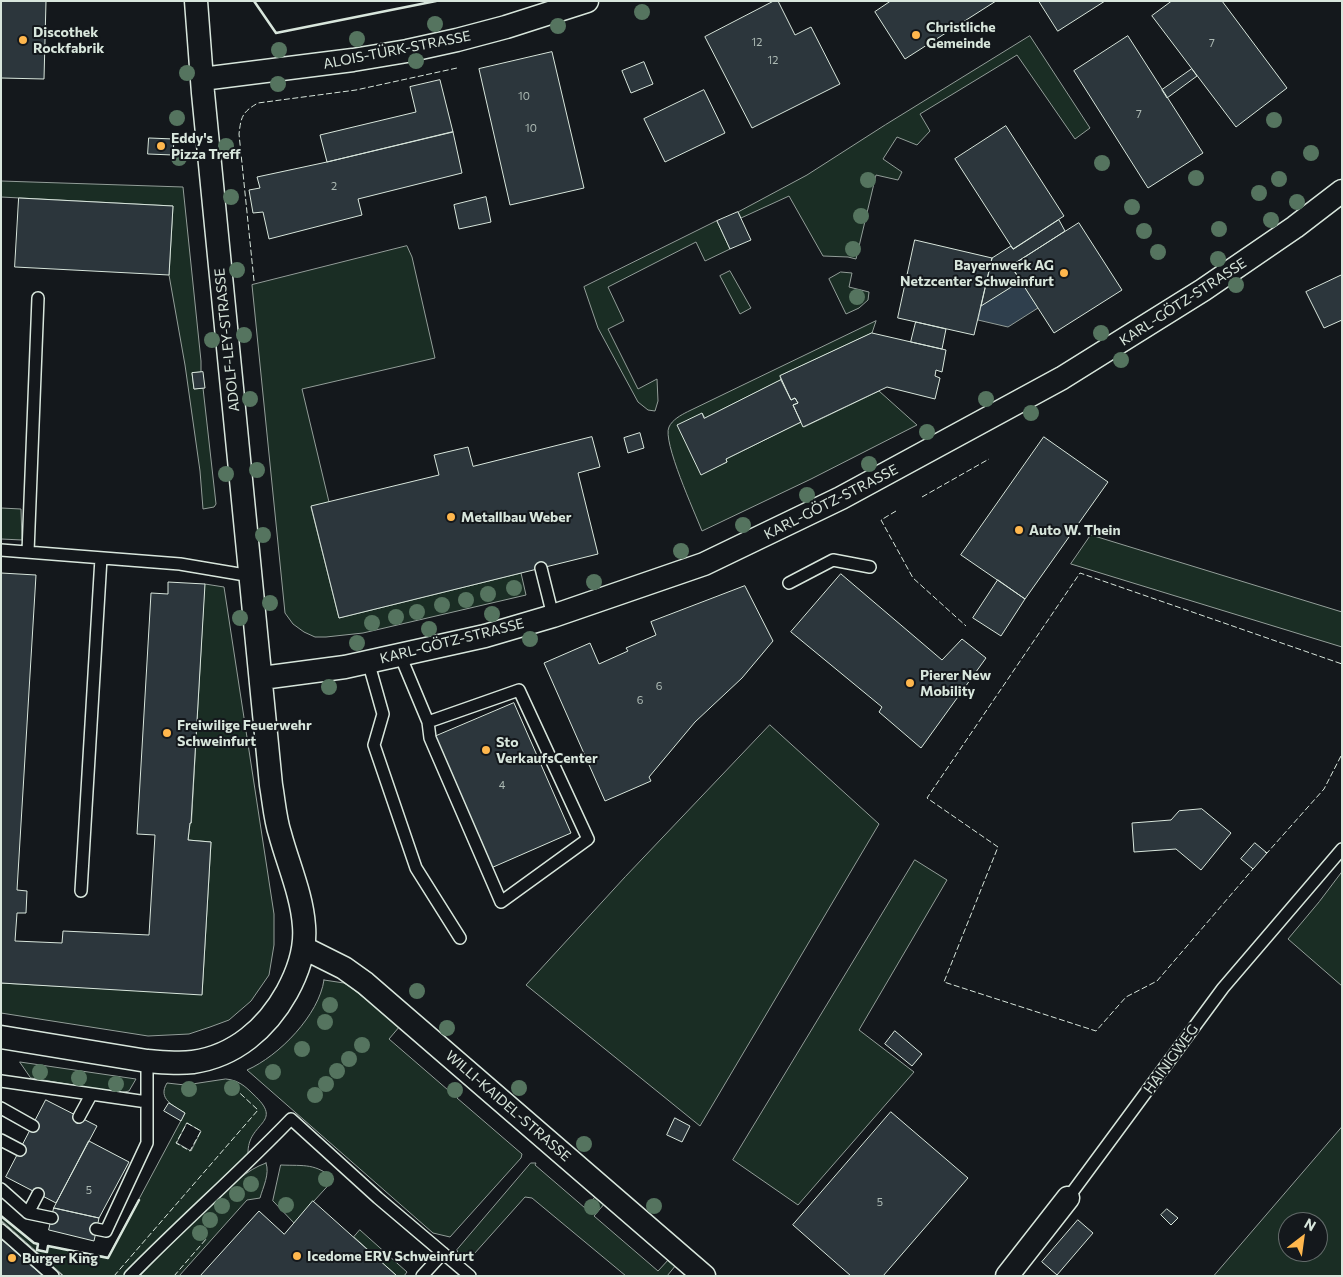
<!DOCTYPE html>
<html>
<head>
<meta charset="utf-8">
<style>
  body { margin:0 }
  #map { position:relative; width:1343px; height:1277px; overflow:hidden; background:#14181c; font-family:Commissioner,sans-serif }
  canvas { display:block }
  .frame { position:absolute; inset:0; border:2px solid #d8e6dc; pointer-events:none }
  .north { position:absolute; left:1278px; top:1212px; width:50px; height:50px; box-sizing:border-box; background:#14181c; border:1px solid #626a69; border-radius:50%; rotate:30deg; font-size:14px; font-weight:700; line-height:20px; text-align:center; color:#d8e6dc }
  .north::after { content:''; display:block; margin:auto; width:18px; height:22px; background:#ffb74d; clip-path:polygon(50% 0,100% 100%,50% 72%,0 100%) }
</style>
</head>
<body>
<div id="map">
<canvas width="1343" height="1277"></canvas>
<div class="frame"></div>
<div class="north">N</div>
</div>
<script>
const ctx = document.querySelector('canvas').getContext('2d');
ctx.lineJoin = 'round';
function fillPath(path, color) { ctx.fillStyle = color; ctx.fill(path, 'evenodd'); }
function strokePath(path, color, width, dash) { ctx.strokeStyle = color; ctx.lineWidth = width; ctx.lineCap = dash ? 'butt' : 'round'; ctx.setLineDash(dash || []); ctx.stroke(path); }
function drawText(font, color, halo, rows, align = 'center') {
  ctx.font = font + ' Commissioner,sans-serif'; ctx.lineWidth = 4; ctx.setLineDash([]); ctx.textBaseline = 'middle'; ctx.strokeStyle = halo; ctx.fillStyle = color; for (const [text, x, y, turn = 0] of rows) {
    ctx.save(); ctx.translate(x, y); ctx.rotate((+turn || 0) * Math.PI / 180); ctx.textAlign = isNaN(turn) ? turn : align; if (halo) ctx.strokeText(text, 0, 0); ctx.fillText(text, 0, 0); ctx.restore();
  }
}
const green = new Path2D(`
  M1030,36L1090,128L1075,139L1017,55L920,114L930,131L917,145L897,137L883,159L902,172L898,180L876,175L856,259L848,257L823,256L789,196L741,218L738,212L807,175L885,125Z
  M1,181L183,187L201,361V372L192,373L194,389L203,388L216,504L214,507L203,509L200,471L185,365L169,275L173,206L1,197Z
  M717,221L730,249L705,261L696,242L608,287L624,321L608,329L638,389L657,379L658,401L655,411L648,410L638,402L598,328L584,287Z
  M407,246L412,257L435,358L302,389L329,502L311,507L339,618L521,573L526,595L363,633L326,637H315L304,632L293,624L285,613L252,285Z
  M730,271L751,308L740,314L720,276Z
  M841,272L852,273L849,287L869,292L868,300L859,308L846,314L829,279Z
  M876,321L872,333L780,376L781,380L705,418L702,413L701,474L727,462L726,459L801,422L804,427L879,391L917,425L811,479L702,531C695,513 662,441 669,427C672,420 681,415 687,412Z
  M1,508L21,509L22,540L1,539Z
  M1091,535L1342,612V647L1071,564Z
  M205,584L224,587L274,914V945L269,975L251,1001L229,1020L210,1027L189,1034L148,1036L1,1013V983L202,994L211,842L188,840L190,823H191Z
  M770,725L879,824L700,1126L526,985L625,877Z
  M915,860L947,880L859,1030L914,1072L798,1205L733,1160Z
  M1342,872V986L1288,939L1319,902Z
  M324,980L344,983L349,986L400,1026L389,1039L448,1090L450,1088L458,1096L457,1098L522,1154L521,1158L450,1237L433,1233L247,1070C279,1056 319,1015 324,980Z
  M20,1062L136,1079L129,1091L120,1093L31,1078Z
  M226,1079C238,1080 245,1086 253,1094C286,1124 247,1121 248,1154L178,1220L124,1276H64L1,1220V1216L33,1243L38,1244L37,1250L47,1252L48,1246L108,1257L185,1113C174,1106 157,1099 167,1083L185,1085ZM187,1123L201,1131L191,1151L177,1143Z
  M1342,1127V1276H1214ZM1288,1222H1318V1252H1288Z
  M266,1163C270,1174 263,1187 260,1198L247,1200L179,1276H140C165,1250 190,1224 217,1199C232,1185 246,1170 266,1163Z
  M531,1163H536L535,1165L585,1208L596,1196L605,1203L594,1216L658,1271L669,1259L676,1265L667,1276H626L532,1198L525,1197L474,1254L465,1259L459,1256L457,1250Z
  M281,1165C305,1166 315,1163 334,1179L294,1223L273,1201Z
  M360,1230L407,1272L404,1276H397L354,1237Z`);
const water = new Path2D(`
  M1021,281L1038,308L1008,327L978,320L981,306Z`);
const building = new Path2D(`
  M1,1H46L44,79L1,78Z
  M774,1H778L795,35L811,27L840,84L752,128L705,37Z
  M891,1H996L905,59L875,12Z
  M1039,1H1105L1058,31Z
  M1172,1H1222L1287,88L1236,127L1152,16Z
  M1128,36L1203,153L1148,188L1074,71Z
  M552,52L584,188L510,205L479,69Z
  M644,62L653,84L631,93L622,71Z
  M1192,69L1197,76L1167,98L1162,90Z
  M440,80L453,132L327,162L320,135L416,112L410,87Z
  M704,90L725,133L665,162L644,119Z
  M1006,126L1064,216L1013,249L955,159Z
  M453,132L462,173L358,199L362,215L269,239L263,212L253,213L249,190L260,188L257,177L327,162Z
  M149,138L174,139L173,155L148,154Z
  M486,197L491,222L459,229L454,205Z
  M19,198L173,206L169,275L15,267Z
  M738,212L751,240L730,249L717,221Z
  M1059,220L1065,231L1011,266L1021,281L981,306L992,258L1011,246L1013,249Z
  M1079,223L1122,290L1054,333L1011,266Z
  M915,240L992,258L974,335L898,318Z
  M1342,275V320L1324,328L1306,292Z
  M916,322L946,329L942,349L911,342Z
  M872,333L946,350L942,372L936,370L935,376L940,378L935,399L887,387L803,427L793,405L798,403L795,398L791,400L780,376Z
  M203,372L205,388L194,389L192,373Z
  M781,380L791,400L795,398L798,403L793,405L801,422L726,459L727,462L701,475L677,425L702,413L704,418Z
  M640,433L644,448L628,453L624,438Z
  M592,437L600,467L578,473L598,554L339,618L311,506L439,475L434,455L468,447L473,466Z
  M1044,437L1108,482L1025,599L961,555Z
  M1,573L36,575L17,890L27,891L26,913H17L15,941L62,943L63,931L149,935L155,835L137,834L151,593L168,594V582L205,584L191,823H190L188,840L211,842L202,995L1,983Z
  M841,574L942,660L962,639L986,658L921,748L879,712L882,707L791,632Z
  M998,580L1025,599L1001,636L973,618Z
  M745,586L773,641L742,678L695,722L649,777L651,781L605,801L544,663L590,643L599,664L628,651L626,648L656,635L651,622Z
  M514,703L571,833L491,868L434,737Z
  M1202,809L1231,833L1201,870L1176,849L1134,852L1132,823L1171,820L1179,811Z
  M1255,843L1267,853L1253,869L1241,859Z
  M895,1031L922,1054L912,1066L885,1044Z
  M46,1100L97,1126L56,1203L6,1177Z
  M169,1103L185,1113L181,1121L164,1111Z
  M891,1112L968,1178L883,1276H851L793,1225Z
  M675,1118L690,1126L682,1142L667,1135Z
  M89,1141L129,1162L99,1218L54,1208Z
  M313,1201L397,1276H200L259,1211L284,1234Z
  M54,1208L99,1218L94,1241L49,1230Z
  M1167,1209L1178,1218L1171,1225L1161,1215Z
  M1078,1220L1093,1233L1057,1275L1042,1262Z
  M1,1239L43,1276H1Z`);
const lane = new Path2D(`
  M1,550L180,564L251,576
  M28,552L38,298
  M541,568L553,616
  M789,583L833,560L870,567
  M400,655L428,722L519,690L588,839L501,902L430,738L428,722
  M368,661L383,714L374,745L416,868L460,938
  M81,891L101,558
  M1,1081L147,1102
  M1,1108L33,1126
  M79,1117L91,1095
  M1,1140L20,1150
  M1,1189L28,1213L52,1218
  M1068,1198L1223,988L1342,849
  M28,1213L38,1194
  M96,1229L106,1231L147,1143V1061
  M1,1230L53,1276
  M130,1276C183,1222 239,1173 291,1119L378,1198L470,1276
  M422,1276L443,1253`);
const street = new Path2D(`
  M202,79L353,60L407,51L457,40L506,27L587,1
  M262,678L345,667L485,636L553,616L704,564L841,498L1062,378L1203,290L1295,227L1342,191
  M304,948L344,968L365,983L704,1276
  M1,1037L147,1061C162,1062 177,1064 193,1062C235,1056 267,1028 287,992C298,972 306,950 304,926C302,895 288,864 280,834C275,819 274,802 271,785L203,93L196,1
  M1007,1276L1068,1198`);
const fence = new Path2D(`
  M254,281L239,134C241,117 242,112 258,103L356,90L457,68
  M922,497L989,459
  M896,511L881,520L913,578L966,626
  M1265,852L1267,853L1324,789L1342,754
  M1251,867L1253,869L1157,981L1126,997L1096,1031L944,982L998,847L927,798L1080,573L1342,664
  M187,1123L201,1131L190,1151L176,1143Z
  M1,1221L63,1276
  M114,1276L258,1110L230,1084
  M174,1276L207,1238`);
const wall = new Path2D(`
  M254,1L276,33L436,1
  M1,1216L34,1243L38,1244L37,1250L47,1252L48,1246L108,1258L139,1200`);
const trees = [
  [642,12],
  [435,24],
  [558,26],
  [357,39],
  [279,50],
  [416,61],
  [187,73],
  [278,84],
  [177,118],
  [1274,120],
  [226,146],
  [1311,153],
  [179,158],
  [1102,163],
  [1196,178],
  [1279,179],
  [868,180],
  [1259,193],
  [231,197],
  [1297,202],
  [1132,207],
  [861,216],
  [1271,220],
  [1219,229],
  [1144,231],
  [853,249],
  [1158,252],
  [1218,259],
  [237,270],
  [1236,285],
  [857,297],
  [1101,333],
  [244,335],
  [212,340],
  [1121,360],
  [250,399],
  [986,399],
  [1031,413],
  [927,432],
  [869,464],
  [257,470],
  [226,474],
  [807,495],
  [743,525],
  [263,535],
  [681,551],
  [594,582],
  [514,588],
  [488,594],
  [466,600],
  [270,603],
  [442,605],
  [417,612],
  [492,614],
  [396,617],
  [240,618],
  [372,623],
  [429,629],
  [530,639],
  [357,643],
  [329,687],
  [417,991],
  [330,1005],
  [325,1022],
  [447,1028],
  [362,1045],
  [302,1049],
  [349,1059],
  [337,1071],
  [40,1072],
  [273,1072],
  [79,1078],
  [116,1084],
  [326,1084],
  [232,1088],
  [519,1088],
  [189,1089],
  [455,1090],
  [315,1095],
  [584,1144],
  [326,1179],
  [251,1184],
  [237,1194],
  [286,1205],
  [222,1206],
  [654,1206],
  [592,1207],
  [210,1220],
  [200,1233]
];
const markers = [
  [916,35,5,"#ffb74d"],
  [23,40,5,"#ffb74d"],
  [161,146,5,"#ffb74d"],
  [1064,273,5,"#ffb74d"],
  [451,517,5,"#ffb74d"],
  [1019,530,5,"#ffb74d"],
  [910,683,5,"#ffb74d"],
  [167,733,5,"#ffb74d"],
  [486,750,5,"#ffb74d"],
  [297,1256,5,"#ffb74d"],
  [12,1258,5,"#ffb74d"]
];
const numberNames = [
  ["12",757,42],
  ["7",1212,43],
  ["12",773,60],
  ["10",524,96],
  ["7",1139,114],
  ["10",531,128],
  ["2",334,186],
  ["6",659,686],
  ["6",640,700],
  ["4",502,785],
  ["5",89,1190],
  ["5",880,1202]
];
const poiNames = [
  ["Christliche",926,27],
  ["Gemeinde",926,43],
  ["Discothek",33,32],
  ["Rockfabrik",33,48],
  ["Eddy's",171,138],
  ["Pizza Treff",171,154],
  ["Bayernwerk AG",1054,265,"right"],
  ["Netzcenter Schweinfurt",1054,281,"right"],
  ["Metallbau Weber",461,517],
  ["Auto W. Thein",1029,530],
  ["Pierer New",920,675],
  ["Mobility",920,691],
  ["Freiwilige Feuerwehr",177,725],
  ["Schweinfurt",177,741],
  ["Sto",496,742],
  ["VerkaufsCenter",496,758],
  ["Icedome ERV Schweinfurt",307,1256],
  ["Burger King",22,1258]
];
const streetNames = [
  ["ALOIS-TÜRK-STRASSE",397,50,-11],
  ["KARL-GÖTZ-STRASSE",1183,302,-33],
  ["ADOLF-LEY-STRASSE",227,340,-96],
  ["KARL-GÖTZ-STRASSE",831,502,-27],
  ["KARL-GÖTZ-STRASSE",452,641,-14],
  ["HAINIGWEG",1171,1059,-54],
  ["WILLI-KAIDEL-STRASSE",508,1106,41]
];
fillPath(green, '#1a2d24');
strokePath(green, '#939e99', 1);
fillPath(water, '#2f3f4d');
strokePath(water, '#939e99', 1);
fillPath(building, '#2c363c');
strokePath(building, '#d8e6dc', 1);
strokePath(lane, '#d8e6dc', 14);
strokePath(street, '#d8e6dc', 25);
strokePath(lane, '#14181c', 11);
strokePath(street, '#14181c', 22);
strokePath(fence, '#d8e6dc', 1, [6, 2.5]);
strokePath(wall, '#d8e6dc', 2.5);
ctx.fillStyle = '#55745f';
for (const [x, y] of trees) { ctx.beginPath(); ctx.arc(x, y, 8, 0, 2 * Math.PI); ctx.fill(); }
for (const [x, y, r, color] of markers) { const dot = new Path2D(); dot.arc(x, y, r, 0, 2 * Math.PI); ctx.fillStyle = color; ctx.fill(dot); strokePath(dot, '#14181c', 2); }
drawText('11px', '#adbab4', null, numberNames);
drawText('bold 14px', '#d8e6dc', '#14181c', poiNames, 'left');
drawText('14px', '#d8e6dc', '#14181c', streetNames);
</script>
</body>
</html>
